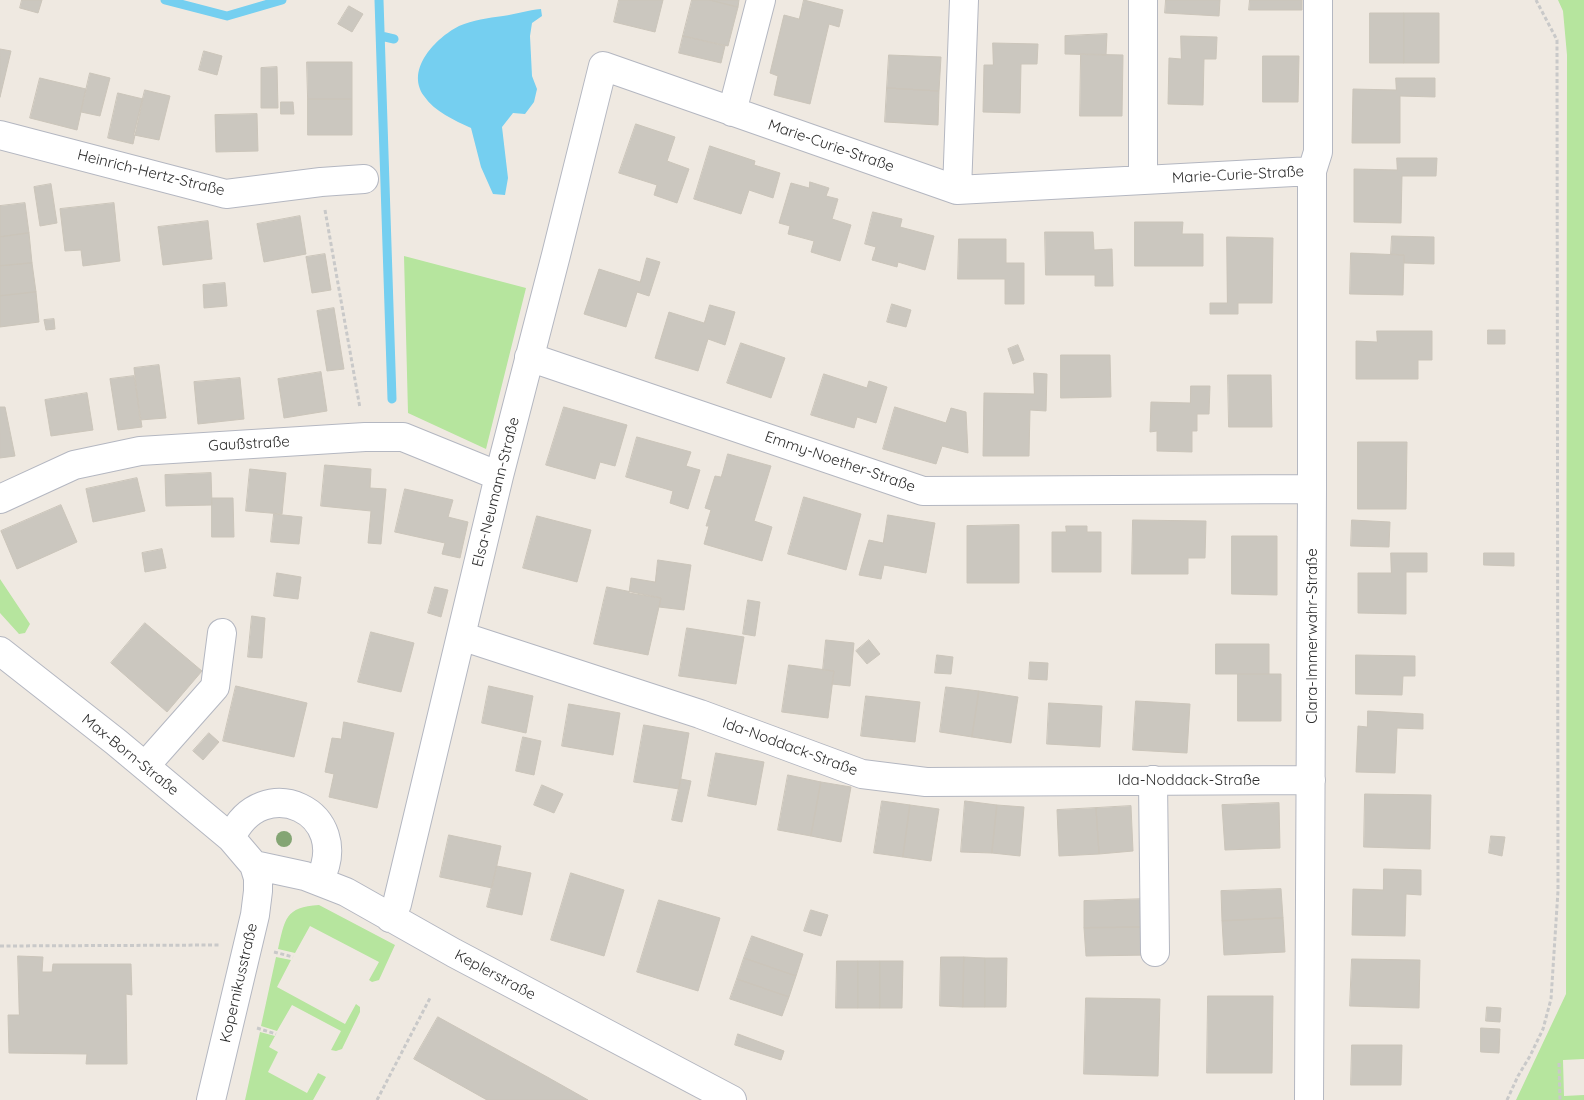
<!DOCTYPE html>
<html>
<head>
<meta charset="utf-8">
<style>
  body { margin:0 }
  canvas { display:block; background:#efe9e1 }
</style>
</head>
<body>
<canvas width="1584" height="1100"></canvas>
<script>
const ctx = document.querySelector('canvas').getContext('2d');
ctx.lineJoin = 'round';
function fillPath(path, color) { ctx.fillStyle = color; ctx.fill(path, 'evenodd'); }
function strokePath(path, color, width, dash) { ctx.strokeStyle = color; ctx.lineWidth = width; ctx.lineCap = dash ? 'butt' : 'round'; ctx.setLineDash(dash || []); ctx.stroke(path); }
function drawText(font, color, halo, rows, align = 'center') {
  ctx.font = font + ' Quicksand,sans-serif'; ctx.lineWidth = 4.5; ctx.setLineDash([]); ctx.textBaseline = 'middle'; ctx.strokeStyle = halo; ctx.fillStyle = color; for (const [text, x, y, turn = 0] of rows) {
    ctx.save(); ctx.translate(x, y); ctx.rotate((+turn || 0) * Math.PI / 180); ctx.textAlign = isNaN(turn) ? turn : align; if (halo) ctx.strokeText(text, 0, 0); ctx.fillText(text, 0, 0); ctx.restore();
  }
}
const green = new Path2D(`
  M1558,0H1584V1059L1563,1060L1564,1096L1584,1095V1100H1516L1566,994L1567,55L1563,11Z
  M404,256L526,288L486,449L408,413Z
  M0,579L30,624L25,633L19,634L0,613Z
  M319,905L395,945L379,980L372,982L369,980L379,962L310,926L295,953L278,949C285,919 285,907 319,905Z
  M276,957L291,960L277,987L345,1024L356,1004L360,1007V1012L342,1049L336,1051L331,1050L341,1031L292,1005L277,1031L261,1026Z
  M260,1032L275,1036L269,1047L278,1052L268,1072L307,1093L318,1073L326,1077L313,1100H245Z`);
const water = new Path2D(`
  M541,9L542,16L532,23L530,36L532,76L537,89L534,102L525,114L513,113L502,127L508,178L505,195L493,194L481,167L471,128C454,120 435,112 424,96C405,69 436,38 459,26C473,20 488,18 503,16C516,14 528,10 541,9Z`);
const stream = new Path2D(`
  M165,0L227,16L282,0
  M379,0L392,399
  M381,36L394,39`);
const building = new Path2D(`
  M22,0H42L38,13L20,8Z
  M619,0H663L655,32L614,22Z
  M692,0H710L738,7L728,46L683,36Z
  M710,0H739L738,7Z
  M804,0L843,10L839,27L829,24L810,104L774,95L778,76L770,73L784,15L799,19Z
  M1166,0H1220L1219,16L1165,13Z
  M1250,0H1302V10H1249Z
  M349,6L363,14L352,32L338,24Z
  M1370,13H1404V63H1370Z
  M1404,13H1439V63H1404Z
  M1107,34L1106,55L1065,54V36Z
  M683,36L725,46L721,63L679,53Z
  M1181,36L1217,37L1216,59H1204L1203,105L1168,104L1169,58L1181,59Z
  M993,43L1038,44L1037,64H1021L1020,113L983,112L984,65H993Z
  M0,49L11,51L0,97Z
  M204,51L222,56L217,75L199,70Z
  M1081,54L1123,55L1122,116H1080Z
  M889,55L941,57L939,91L887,88Z
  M1263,56H1299L1298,102H1263Z
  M307,62H352V99H308Z
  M277,67L278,108H261V68Z
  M90,73L110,78L100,116L81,112Z
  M40,78L86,89L77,130L30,118Z
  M1396,78H1435V97L1400,96V143H1352L1353,89L1396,90Z
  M887,88L939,91L938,125L885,122Z
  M145,90L170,96L159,140L134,135Z
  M118,93L143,99L133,144L108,138Z
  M308,99H352V135H308Z
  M281,102H293L294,114H281Z
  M257,114L258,151L216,152L215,115Z
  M636,124L675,137L667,161L689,169L677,203L654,195L657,185L619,173Z
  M710,146L755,161L754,165L780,173L773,198L749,190L741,214L694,199Z
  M1397,158H1437L1436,176H1402L1401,223L1354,222V169L1397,170Z
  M810,182L829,188L826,196L838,199L832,219L851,225L840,261L811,252L814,241L788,234L790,226L779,223L791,183L809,188Z
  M51,184L57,223L40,226L34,187Z
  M25,203L29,233L0,237V206Z
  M114,203L120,261L83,266L81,250L65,251L60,209Z
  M873,212L902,219L900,227L934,236L925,270L898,262L897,267L872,260L876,247L865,244Z
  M300,216L306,254L264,262L257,224Z
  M208,221L212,259L163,265L158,227Z
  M1135,222H1183L1182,234H1203V266H1135Z
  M1045,232H1093L1094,250L1112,249L1113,286H1095V275H1046Z
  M29,233L32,263L0,266V237Z
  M1392,236L1434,237V264L1404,263V255L1391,254Z
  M1227,237L1273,238L1272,303H1238V314H1210V303H1227Z
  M959,239H1006V263H1024V304H1005V279H958Z
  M1351,253L1404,255L1403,295L1350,294Z
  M325,254L331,290L312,293L306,257Z
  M647,258L660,262L649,296L637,292L626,327L584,314L599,269L640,282Z
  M32,263L36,292L0,296V266Z
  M225,283L227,306L204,308L203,285Z
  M36,292L39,322L0,327V296Z
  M892,304L911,310L906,327L887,322Z
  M710,305L735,312L725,345L708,339L698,371L655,358L669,312L704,323Z
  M334,308L344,369L327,371L317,311Z
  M54,319L55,329L46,330L44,320Z
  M1488,330H1505V344H1488Z
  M1377,331H1432V360H1418V379H1356V341L1377,342Z
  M741,343L785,358L771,398L727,383Z
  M1018,345L1024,360L1013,364L1008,349Z
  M1061,355H1110L1111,397L1061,398Z
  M159,365L166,418L140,420L134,368Z
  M321,372L327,411L284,418L278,379Z
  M1034,373L1047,374L1046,411L1030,410L1029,456H983L984,393L1034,394Z
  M824,374L867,388L869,381L887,387L876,423L857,417L854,428L811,415Z
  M1228,375H1271L1272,427H1229Z
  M134,376L142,427L118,430L110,379Z
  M240,378L244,419L198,424L194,382Z
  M1191,386H1210L1209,414H1197V431H1192V452L1157,451V431L1150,432L1151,402L1190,403Z
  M87,393L93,430L51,436L45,400Z
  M0,407H5L15,456L0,458Z
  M564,407L627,425L615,466L600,462L595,479L546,465Z
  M895,407L946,423L951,408L966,412L968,453L942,446L936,464L883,449Z
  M637,437L691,452L686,466L700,470L688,509L670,503L673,491L626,477Z
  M1358,442H1407L1406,509H1358Z
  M728,454L771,466L754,521L772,527L762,561L704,544L709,526H706L711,510L705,508L715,476L721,477Z
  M325,465L371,469L370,488L386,489L381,544L368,543L371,511L321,506Z
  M250,469L286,473L282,514L246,511Z
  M211,473L212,505L166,506L165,475Z
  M137,478L145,511L93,522L86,489Z
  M405,489L453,500L448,517L468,522L460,558L442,554L445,543L395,532Z
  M804,497L861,514L846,570L788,554Z
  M212,498H233L234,537H212Z
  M61,505L77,542L17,569L1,531Z
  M274,514L302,517L299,544L271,542Z
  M888,515L935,523L926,573L884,565L881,579L859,575L869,540L883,543Z
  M537,516L591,530L577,582L523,568Z
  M1133,520L1206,521L1205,558H1188V574H1132Z
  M1352,520L1390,522L1389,547L1351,546Z
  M1019,525V583H967V526Z
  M1066,526H1087V532H1101V572H1052V532H1066Z
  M1232,536H1277V595L1232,594Z
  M162,549L166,568L145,572L142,553Z
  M1391,553H1427V572H1406V614L1358,613V573H1391Z
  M1484,553H1514V566L1484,565Z
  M658,560L691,565L684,610L659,607L661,598L629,593L631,578L655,582Z
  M277,573L301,577L298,599L274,596Z
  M435,587L448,590L441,617L428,613Z
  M607,587L661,598L648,655L594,644Z
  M748,600L760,602L755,636L743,634Z
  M252,616L265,618L262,658L248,657Z
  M145,623L202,671L167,712L111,663Z
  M687,628L744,637L736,684L679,676Z
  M371,632L414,643L401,692L358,682Z
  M826,640L854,643L850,686L832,684L834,671L823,670Z
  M869,640L880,654L867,664L856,651Z
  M1216,644H1269V674H1216Z
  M937,655L953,657L951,674L935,673Z
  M1356,655L1415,656V676H1403L1402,695L1356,694Z
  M1030,662L1048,663L1047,680L1029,679Z
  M789,665L834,671L828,718L782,712Z
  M1238,674H1281V721H1238Z
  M236,686L307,703L294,757L223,741Z
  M489,686L533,696L526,733L482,723Z
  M946,687L979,691L972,737L940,732Z
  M979,691L1018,697L1011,743L972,737Z
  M866,696L920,702L915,742L861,736Z
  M1136,701L1190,704L1187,753L1133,750Z
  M1049,703L1102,706L1100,747L1047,744Z
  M569,704L620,713L613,755L562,746Z
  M1368,711L1423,714V729L1397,728L1395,773L1356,772L1358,726L1367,727Z
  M344,722L394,733L377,808L329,797L334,774L325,772L332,738L341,739Z
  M644,725L689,733L679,789L634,782Z
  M209,733L219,742L203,760L193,751Z
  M523,737L541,741L534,775L516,771Z
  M716,753L764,762L756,805L708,796Z
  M788,775L821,782L811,836L778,830Z
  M681,779L691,781L682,822L672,820Z
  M821,782L851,787L841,842L811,836Z
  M542,785L563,794L554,813L534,805Z
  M1365,794L1431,795L1430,849L1364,847Z
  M882,801L910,805L903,857L874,853Z
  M965,801L997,805L992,853L961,852Z
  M1279,803L1280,848L1225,850L1222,805Z
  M910,805L939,809L931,861L903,857Z
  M997,805L1024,807L1020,856L992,853Z
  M1131,806L1133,851L1099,854L1096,808Z
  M1096,808L1099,854L1059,856L1057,810Z
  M449,835L501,846L492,888L440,877Z
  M1491,836L1505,837L1502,856L1489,853Z
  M497,866L531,873L522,915L487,907Z
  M1384,869L1421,870V895L1406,894L1405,936L1352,935L1353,889L1383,890Z
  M571,873L624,890L604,956L551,940Z
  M1281,889L1283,918L1222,921L1221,891Z
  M1147,899L1148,927L1084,928V901Z
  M659,900L720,918L698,991L637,972Z
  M811,910L828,915L821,936L804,931Z
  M1283,918L1285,952L1224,955L1222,921Z
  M1148,927L1150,955L1086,956L1084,928Z
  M752,936L803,954L796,976L744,958Z
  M18,956L43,957L42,972H52L53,964H131L132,995L126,994L127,1064H86L87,1054L9,1053L8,1015H19Z
  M941,957H964L963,1007L940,1006Z
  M964,957L985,958V1007H963Z
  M744,958L796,976L789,997L737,979Z
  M985,958H1007L1006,1007H985Z
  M1352,959L1420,960L1419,1008L1350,1006Z
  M837,961H858V1008H836Z
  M858,961H880V1008H858Z
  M880,961H903L902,1008H880Z
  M737,979L789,997L782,1016L730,999Z
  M1208,996H1273L1272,1073H1207Z
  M1086,998L1160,999L1158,1076L1084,1074Z
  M1487,1007L1501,1008L1500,1022L1486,1021Z
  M438,1017L549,1078L588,1100H487L414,1059Z
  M1481,1028L1500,1029L1499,1053L1481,1052Z
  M738,1034L784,1051L781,1060L735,1045Z
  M1352,1045H1402L1401,1085H1351Z`);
const path = new Path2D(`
  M325,210L360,408
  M0,946L219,945
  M274,952L293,957
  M257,1028L276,1034
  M1559,1063L1560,1100
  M377,1100L430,998
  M1507,1100L1518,1076L1530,1056L1543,1029L1551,999L1558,891L1557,40L1536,0`);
const minor = new Path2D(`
  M732,112L761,0
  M0,135L226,194L321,182L364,179
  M1143,179V0
  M957,190L964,0
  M529,357L923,491L1312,489
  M0,499L74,465L140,451L365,437H403L499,476
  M461,636L700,714L862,774L926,782L1311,780
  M0,651L116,742L231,838L254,865L258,878V891L255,915L211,1100
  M145,766L215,687L222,633
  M1153,780L1155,952
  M231,838C262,769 355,812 319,881
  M254,865L305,876L346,892L454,953L732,1100
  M390,918L397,904L499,476L556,255L603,66L957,190L1312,171
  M1309,1100L1312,489V171L1318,152V0`);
const trees = [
  [284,839]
];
const streetNames = [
  ["Marie-Curie-Straße",831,146,19],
  ["Heinrich-Hertz-Straße",151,173,14],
  ["Marie-Curie-Straße",1238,175,-3],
  ["Gaußstraße",249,444,-3],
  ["Emmy-Noether-Straße",840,462,19],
  ["Elsa-Neumann-Straße",496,492,-76],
  ["Clara-Immerwahr-Straße",1312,636,-90],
  ["Ida-Noddack-Straße",790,747,20],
  ["Max-Born-Straße",130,755,39],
  ["Ida-Noddack-Straße",1189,780],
  ["Keplerstraße",495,975,28],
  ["Kopernikusstraße",239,983,-77]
];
fillPath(green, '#b6e59e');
fillPath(water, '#75cff0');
strokePath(stream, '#75cff0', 9);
fillPath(building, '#cbc7bf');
strokePath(building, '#cbc5ba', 1);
strokePath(minor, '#b4b7c1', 30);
strokePath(path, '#c9c9c9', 3, [4, 2.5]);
strokePath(minor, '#fff', 28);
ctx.fillStyle = '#84a574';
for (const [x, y] of trees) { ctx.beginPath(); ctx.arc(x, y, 8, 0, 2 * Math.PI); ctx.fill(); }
drawText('15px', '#2e2e2e', '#fff', streetNames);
</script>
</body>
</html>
